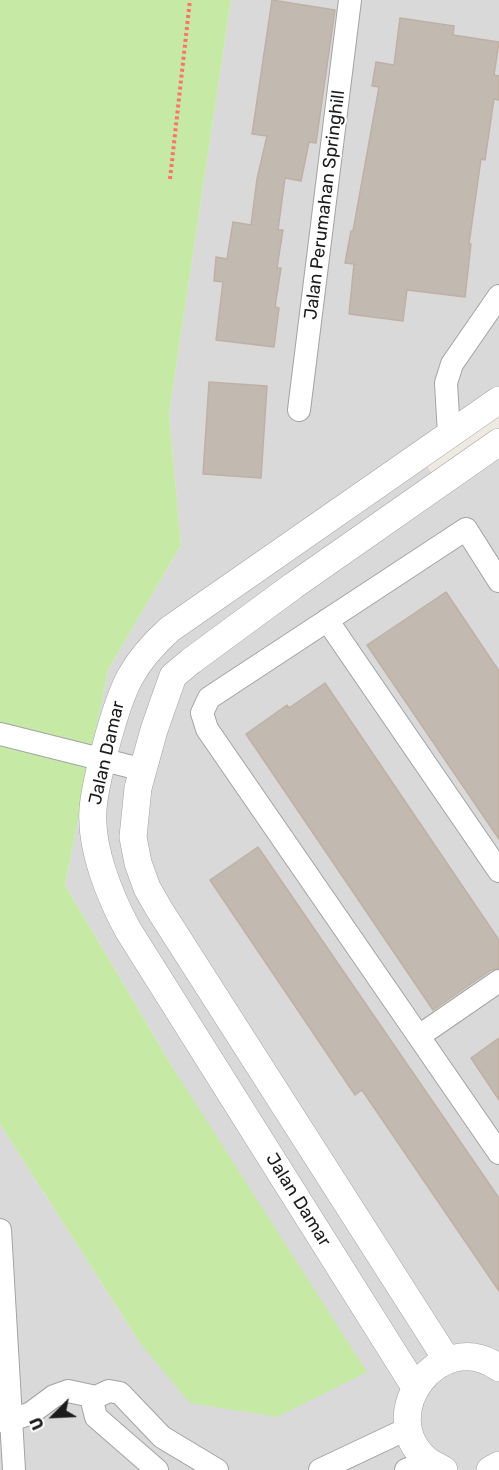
<!DOCTYPE html>
<html>
<head>
<meta charset="utf-8">
<style>
  body { margin:0 }
  #map { position:relative; width:499px; height:1470px; overflow:hidden; background:#eeeae1; font-family:Rubik,sans-serif }
  canvas { display:block }
  .north { position:absolute; left:24px; top:1386px; width:60px; height:60px; -webkit-text-stroke:4px #fff; paint-order:stroke; rotate:246deg; font-size:16px; font-weight:700; line-height:24px; text-align:center; color:#1c1c1c }
  .north::after { content:''; display:block; margin:auto; width:21px; height:27px; background:#1c1c1c; clip-path:polygon(50% 0,100% 100%,50% 72%,0 100%) }
</style>
</head>
<body>
<div id="map">
<canvas width="499" height="1470"></canvas>
<div class="north">U</div>
</div>
<script>
const ctx = document.querySelector('canvas').getContext('2d');
ctx.lineJoin = 'round';
function fillPath(path, color) { ctx.fillStyle = color; ctx.fill(path, 'evenodd'); }
function strokePath(path, color, width, dash) { ctx.strokeStyle = color; ctx.lineWidth = width; ctx.lineCap = dash ? 'butt' : 'round'; ctx.setLineDash(dash || []); ctx.stroke(path); }
function drawText(font, color, halo, rows, align = 'center') {
  ctx.font = font + ' Rubik,sans-serif'; ctx.lineWidth = 4.5; ctx.setLineDash([]); ctx.textBaseline = 'middle'; ctx.strokeStyle = halo; ctx.fillStyle = color; for (const [text, x, y, turn = 0] of rows) {
    ctx.save(); ctx.translate(x, y); ctx.rotate((+turn || 0) * Math.PI / 180); ctx.textAlign = isNaN(turn) ? turn : align; if (halo) ctx.strokeText(text, 0, 0); ctx.fillText(text, 0, 0); ctx.restore();
  }
}
const residential = new Path2D(`
  M231,0H499V400L420,455L438,483L499,441V1470H0V1124L140,1343L173,1068L65,885L108,670L181,545L169,414Z`);
const grass = new Path2D(`
  M0,0H231L169,414L181,545L108,670L65,885L173,1068L367,1372L277,1417L190,1403L140,1343L0,1124Z`);
const building = new Path2D(`
  M272,0L335,10L316,143L309,142L301,181L285,178L278,230H283L277,268H281L275,307L279,308L274,347L216,340L223,282L214,281L216,257L227,259L233,222L251,225L257,179L267,136L252,134Z
  M400,18L454,26L453,35L499,42L494,75L499,76V100L494,99L485,160L481,159L469,244H471L465,297L407,290L403,321L349,314L354,264L345,263L351,231H353L379,87L372,86L376,62L394,65Z
  M209,382L267,386L261,478L203,474Z
  M446,592L499,671V839L367,645Z
  M325,683L499,940V968L491,970L433,1010L246,734L287,705L289,708Z
  M258,847L499,1198V1291L362,1090L355,1095L210,880Z
  M499,1038V1100L471,1058Z`);
const path = new Path2D(`
  M170,179L190,0`);
const minor = new Path2D(`
  M299,410L350,0
  M449,434L446,383L452,364L499,296
  M499,581L466,529L209,698L202,713L207,729L499,1153
  M327,620L499,871
  M0,734L144,770
  M419,1036L499,981
  M0,1230L14,1470
  M0,1421L12,1420L31,1413L54,1396L68,1391L96,1397
  M157,1470L96,1417L93,1405L96,1397L109,1391L120,1393L162,1437L217,1470
  M320,1470L409,1428
  M406,1470L428,1460`);
const tertiary = new Path2D(`
  M447,1360L159,909L147,888L138,863L133,837L138,788L154,730L173,676L191,661L293,586L499,442
  M415,1387L128,930C110,897 90,848 93,809C95,785 102,761 108,738C122,688 131,664 170,629L499,400
  M444,1470C439,1467 433,1464 428,1461C372,1415 441,1325 499,1368
  M490,1470L499,1465`);
const streetNames = [
  ["Jalan Perumahan Springhill",325,205,-83],
  ["Jalan Damar",107,753,-77],
  ["Jalan Damar",298,1200,58]
];
fillPath(residential, '#dad9d9');
fillPath(grass, '#c7e9a6');
fillPath(building, '#c2b9b1');
strokePath(building, '#bfb0a4', 1.5);
strokePath(minor, '#a3a3a3', 24);
strokePath(tertiary, '#a3a3a3', 28);
strokePath(path, '#fb7465', 4, [3, 3]);
strokePath(minor, '#fff', 22);
strokePath(tertiary, '#fff', 27);
drawText('18px', '#1c1c1c', '#fff', streetNames);
</script>
</body>
</html>
